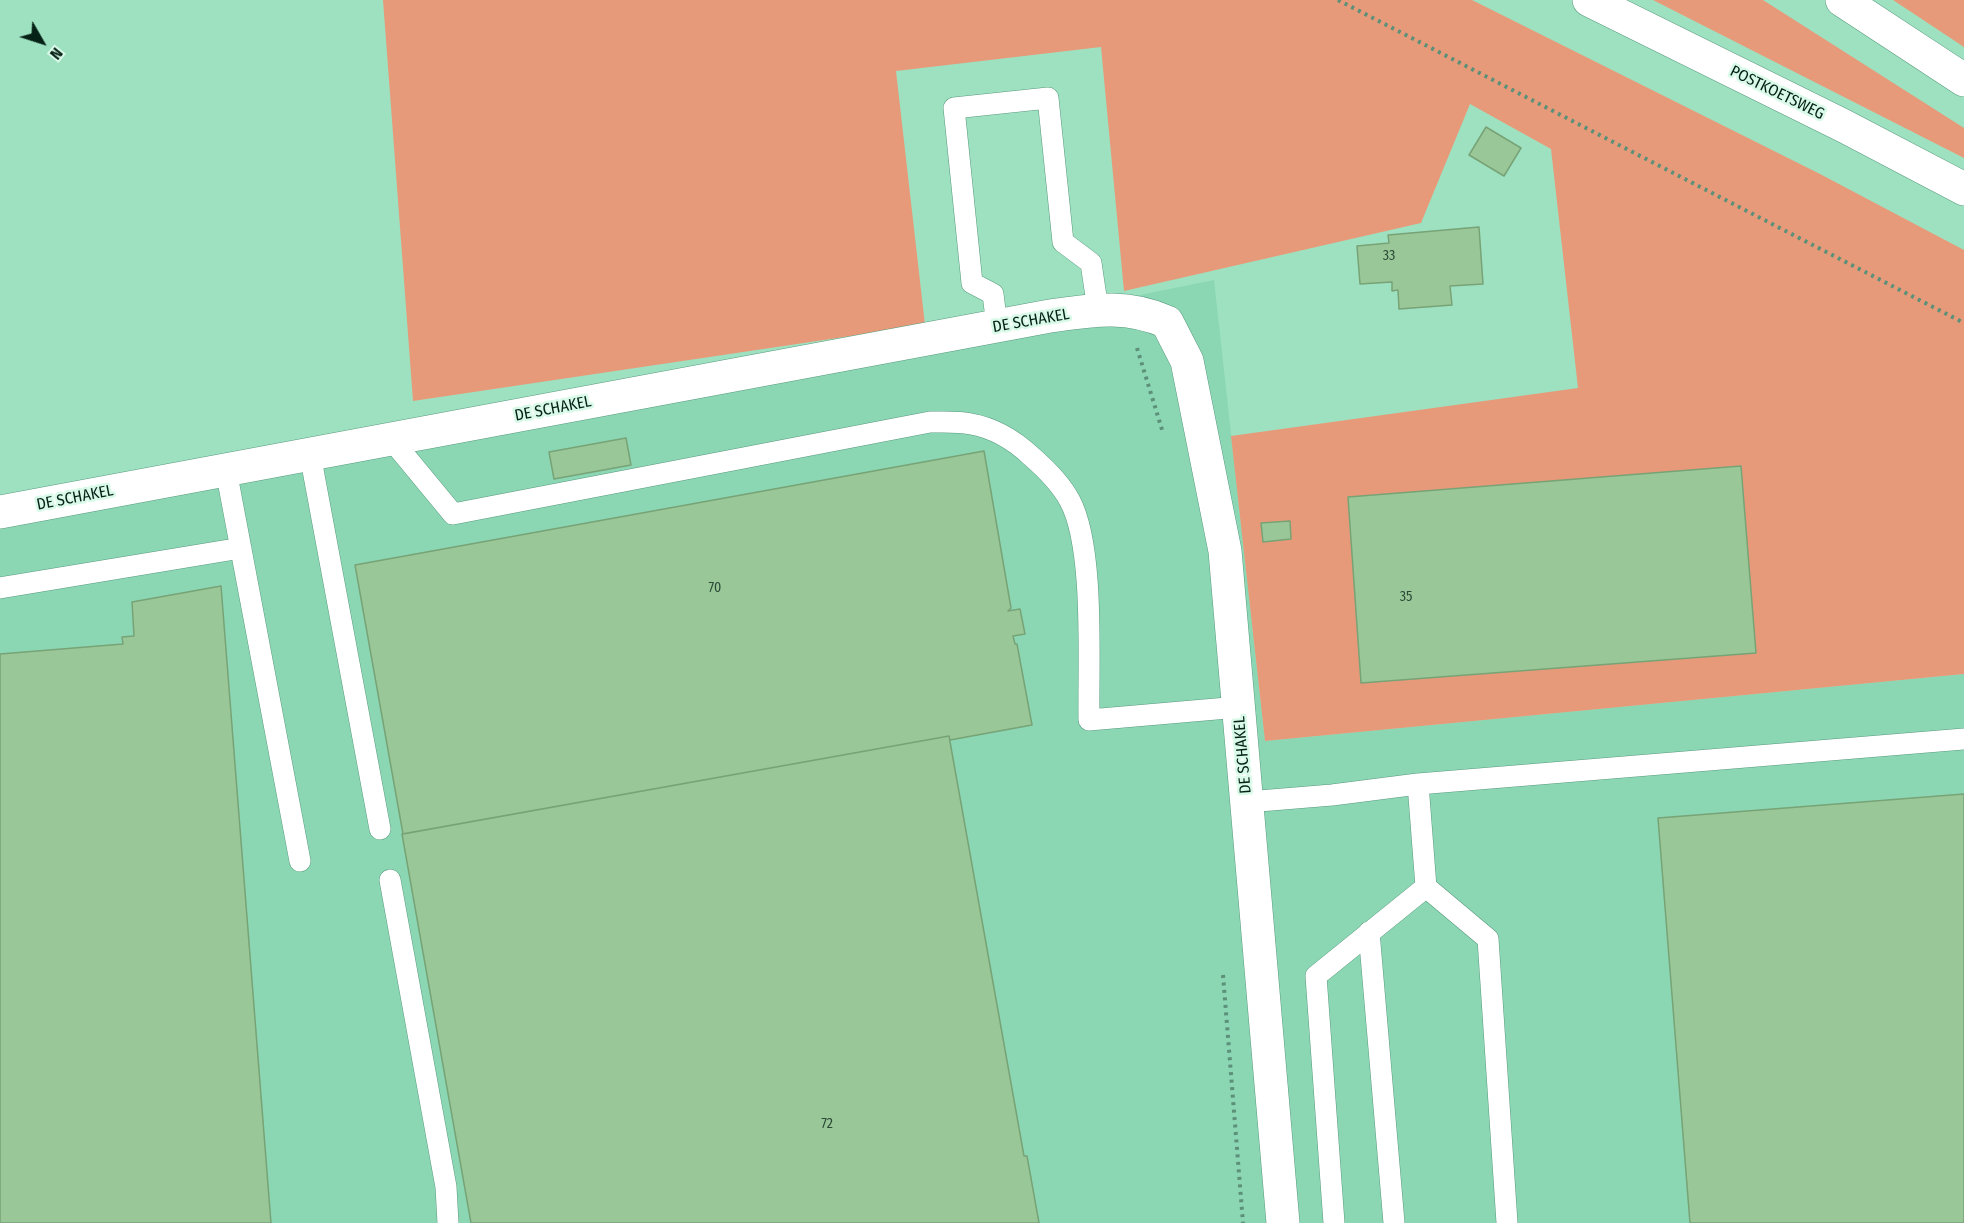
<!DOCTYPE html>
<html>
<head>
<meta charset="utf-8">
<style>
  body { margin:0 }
  #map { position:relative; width:1964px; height:1223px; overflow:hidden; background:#9ee1c1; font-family:"Fira Sans Condensed",sans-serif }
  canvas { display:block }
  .north { position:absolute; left:12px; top:12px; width:60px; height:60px; -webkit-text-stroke:4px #d9fae9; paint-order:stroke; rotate:129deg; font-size:16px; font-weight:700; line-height:24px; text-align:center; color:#062217 }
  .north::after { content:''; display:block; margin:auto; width:21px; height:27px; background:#062217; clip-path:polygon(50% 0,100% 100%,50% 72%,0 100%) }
</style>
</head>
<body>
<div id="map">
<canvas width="1964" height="1223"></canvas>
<div class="north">N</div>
</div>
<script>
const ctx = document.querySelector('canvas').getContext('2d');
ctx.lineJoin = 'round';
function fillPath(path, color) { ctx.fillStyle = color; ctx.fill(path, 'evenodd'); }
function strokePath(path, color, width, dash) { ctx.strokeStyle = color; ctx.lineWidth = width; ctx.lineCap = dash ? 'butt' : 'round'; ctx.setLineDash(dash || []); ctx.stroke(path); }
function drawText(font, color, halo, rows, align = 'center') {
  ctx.font = font + ' "Fira Sans Condensed",sans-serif'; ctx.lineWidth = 5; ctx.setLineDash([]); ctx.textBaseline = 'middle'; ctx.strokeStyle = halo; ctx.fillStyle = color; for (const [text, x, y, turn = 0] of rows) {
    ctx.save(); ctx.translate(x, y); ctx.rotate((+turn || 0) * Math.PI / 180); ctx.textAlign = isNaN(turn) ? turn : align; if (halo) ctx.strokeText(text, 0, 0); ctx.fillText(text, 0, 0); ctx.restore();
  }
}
const built = new Path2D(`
  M1214,280L1265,741L1964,674V1223H0V524Z`);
const green = new Path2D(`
  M383,0H1472L1820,174L1964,250V674L1265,741L1231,436L1578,388L1551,149L1470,104L1421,223L1124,291L1101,47L896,71L925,325L413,401Z
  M1653,0H1763L1964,128V158Z
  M1893,0H1964V47Z`);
const building = new Path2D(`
  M1486,127L1521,148L1504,176L1469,155Z
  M1479,227L1483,284L1450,286L1452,305L1399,309L1398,290L1392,291V282L1360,284L1357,246L1389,243L1388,235Z
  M626,438L631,465L554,479L549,452Z
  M984,451L1011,608L1008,611L1020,609L1025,634L1013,636L1015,644H1017L1032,725L950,740L949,736L403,834L355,565Z
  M1741,466L1756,653L1361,683L1348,497Z
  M1290,521L1291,539L1263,542L1261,523Z
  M221,586L271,1223H0V654L123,644L122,637L134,636L132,602Z
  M949,736L1024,1156H1027L1039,1223H471L402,834Z
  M1964,794V1223H1690L1658,818Z`);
const path = new Path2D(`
  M1338,0L1964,323
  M1137,348L1163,433
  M1223,975L1243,1223`);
const service = new Path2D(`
  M997,326L993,294L972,283L954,108L1048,98L1063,242L1091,263L1098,310
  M391,439L453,514L930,422C943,422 958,421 971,424C994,428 1015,441 1031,456C1046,469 1061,484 1070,501C1095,548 1088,664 1089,720L1239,707
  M310,454L380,829
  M226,470L300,861
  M0,588L241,548
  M1247,802L1332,795L1418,784
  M390,880L446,1187L448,1223
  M1426,887L1488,939L1507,1223
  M1369,932L1394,1223
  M1334,1223L1316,976L1426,887L1418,784L1964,739`);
const tertiary = new Path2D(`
  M0,512L1050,316C1093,310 1126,304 1167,322L1187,361L1225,551L1283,1223`);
const motorway = new Path2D(`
  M1589,0L1844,126L1964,189
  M1842,0L1964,80`);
const numberNames = [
  ["33",1389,256],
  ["70",715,588],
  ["35",1406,597],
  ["72",827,1124]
];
const streetNames = [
  ["POSTKOETSWEG",1777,93,26],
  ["DE SCHAKEL",1031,321,-10],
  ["DE SCHAKEL",553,409,-11],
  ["DE SCHAKEL",75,498,-11],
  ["DE SCHAKEL",1243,755,-95]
];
fillPath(built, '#8bd7b4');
fillPath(green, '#e79a79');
fillPath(building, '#9ac798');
strokePath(building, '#77a376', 1.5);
strokePath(service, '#589a7d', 22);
strokePath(tertiary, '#589a7d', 34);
strokePath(motorway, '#589a7d', 34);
strokePath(path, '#5d9079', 4, [3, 4.5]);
strokePath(service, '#fff', 21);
strokePath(tertiary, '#fff', 33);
strokePath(motorway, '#fff', 33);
drawText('14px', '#2b4b37', null, numberNames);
drawText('16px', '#062217', '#d9fae9', streetNames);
</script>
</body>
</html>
